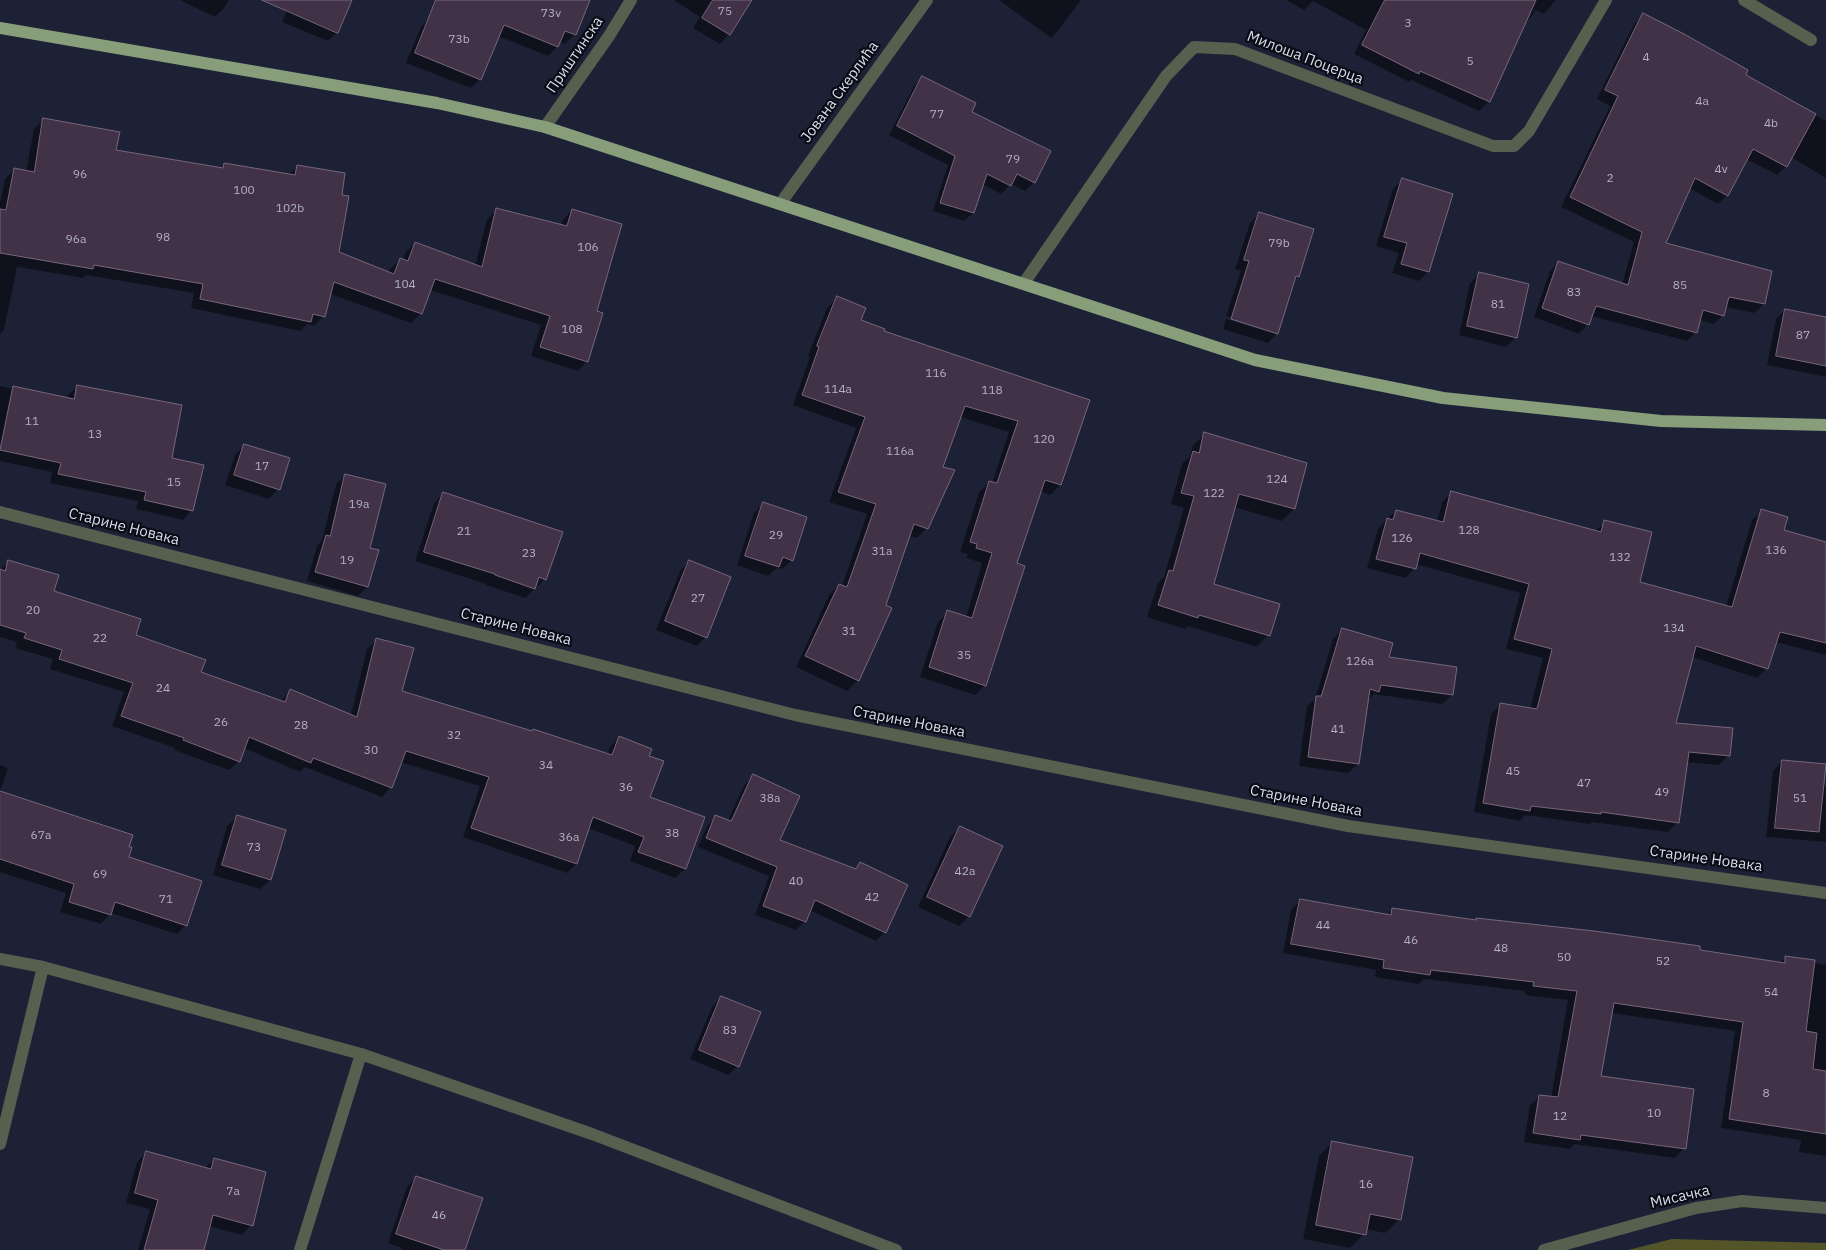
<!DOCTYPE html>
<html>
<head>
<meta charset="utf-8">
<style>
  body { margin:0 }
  canvas { display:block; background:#1d2136 }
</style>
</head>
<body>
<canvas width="1826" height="1250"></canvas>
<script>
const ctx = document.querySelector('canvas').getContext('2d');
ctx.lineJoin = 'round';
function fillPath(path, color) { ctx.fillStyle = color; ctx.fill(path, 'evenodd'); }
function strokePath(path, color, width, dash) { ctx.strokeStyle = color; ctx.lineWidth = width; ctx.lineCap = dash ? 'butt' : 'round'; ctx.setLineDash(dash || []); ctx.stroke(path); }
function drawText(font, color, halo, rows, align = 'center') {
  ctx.font = font + ' "IBM Plex Sans",sans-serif'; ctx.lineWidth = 4.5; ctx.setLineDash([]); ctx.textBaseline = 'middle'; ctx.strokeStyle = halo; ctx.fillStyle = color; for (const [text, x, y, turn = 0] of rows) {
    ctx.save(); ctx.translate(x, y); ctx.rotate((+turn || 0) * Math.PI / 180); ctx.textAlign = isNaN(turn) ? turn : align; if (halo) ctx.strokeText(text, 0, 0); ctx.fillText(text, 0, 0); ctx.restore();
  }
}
const forest = new Path2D(`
  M1672,1239L1826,1243V1250H1628Z`);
const shadow = new Path2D(`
  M180,0H229L224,8L215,17Z
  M268,0H350L337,32L328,41L282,22L287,9Z
  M454,0H589L575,34L565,44L559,41L557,47L548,56L498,36L480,79L471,88L406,63L421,27L430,17Z
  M676,0H750L729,34L720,44L693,28L700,17L675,1Z
  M999,0H1081L1060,28L1051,38Z
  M1286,0H1556L1544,14L1535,10L1533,15L1524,24L1488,102L1479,111L1411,80L1409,82L1354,54L1366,30L1313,1L1304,10Z
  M1643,15L1744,75L1826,121V178L1791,157L1786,166L1777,175L1746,159L1727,195L1718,204L1689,188L1664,244L1770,272L1764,304L1754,313L1726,307L1723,315L1714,324L1699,320L1696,332L1687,341L1591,316L1588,324L1579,334L1534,317L1550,271L1559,262L1622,285L1634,242L1561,207L1610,106L1597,99L1634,24Z
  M922,77L970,113L1034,182L1025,191L1011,184L1001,194L982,184L973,213L964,221L933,211L948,165L889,135L914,86Z
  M44,119L115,151L219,169L224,164L288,175L298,166L340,196L337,252L389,273L390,269L400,259L403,260L405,253L415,243L475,266L487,219L497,210L561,226L563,220L572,210L595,312L587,361L578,371L531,356L541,325L430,290L421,313L411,323L330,294L324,316L314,326L307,324L300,331L191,308L194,293L86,275L83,278L17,267L4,330L0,334V203L5,179L15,169L26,172L34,129Z
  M1402,180L1428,272L1419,281L1392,273L1399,253L1376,246L1393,189Z
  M1260,213L1298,276L1294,281L1277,333L1268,343L1223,329L1226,319L1273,333V331L1226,316L1241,271L1235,269L1250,223Z
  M1480,274L1516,337L1506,347L1459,335L1470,283Z
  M837,298L859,321L883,332L1089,400L1060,485L1050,495L1040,491L1016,564L985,685L975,695L920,677L938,622L948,612L966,618L982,563L966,558L968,554L960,552L979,492L990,482L992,483L1009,432L960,417L941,468L927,528L917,538L908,536L884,606L890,609L858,680L847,691L796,667L829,595L839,585L842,586L867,514L829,502L856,428L793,405L810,357L808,356L827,308Z
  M1785,310L1826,318V377L1767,365L1776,319Z
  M0,386L67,399L68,395L77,386L192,510L183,520L136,509L138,501L50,483L52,472L0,461Z
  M1205,434L1306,464L1294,509L1282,521L1234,507L1212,585L1268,635L1257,647L1188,626L1185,629L1147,617L1158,583L1164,577L1184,508L1171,504L1182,464L1190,456L1193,445Z
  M244,445L278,489L269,499L225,485L235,455Z
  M345,475L368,549L367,587L358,596L307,581L317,546L322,540L336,485Z
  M1452,493L1595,531L1605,522L1639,583L1726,606L1752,520L1762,511L1782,531L1826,599V655L1775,642L1767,668L1757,678L1692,657L1674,724L1728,756L1719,765L1686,762L1678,822L1668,832L1592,822L1590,824L1525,815L1520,821L1474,812L1491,714L1501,704L1530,709L1543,658L1506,649L1520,593L1416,564L1415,568L1405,578L1367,568L1378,529L1387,519L1396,511L1437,522L1442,502Z
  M443,494L545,579L525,598L486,585V584L415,561L434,503Z
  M764,503L792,560L782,569L777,568L768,576L737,565L754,513Z
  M9,561L52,591L200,672L280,702L291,690L351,715L367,649L377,640L401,691L607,755L610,747L619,737L647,756L648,798L703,817L685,869L675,878L630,861L635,846L588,828L576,864L567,873L463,837L480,786L400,762L391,787L382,797L305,767L300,772L244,748L239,761L229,770L174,750L175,748L112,726L124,692L50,669L53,659L15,648L17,642L0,637V570Z
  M689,561L706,637L697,646L656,630L680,571Z
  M1342,629L1387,658L1452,695L1442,704L1374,694L1368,701L1358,764L1348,773L1299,766L1307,706L1315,699L1333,639Z
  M1782,761L1826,786V842L1766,837L1773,771Z
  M0,765L8,768L0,791Z
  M753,776L778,840L854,869L860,864L906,886L885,932L876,941L809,910L805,921L796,930L755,915L769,876L698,847L707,826L716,817L728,821L744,785Z
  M0,792L128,847L127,858L186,925L177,934L111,913L101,924L60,912L66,893L0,872Z
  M237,817L285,831L270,880L260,889L213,875L227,826Z
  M960,828L1001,847L969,916L959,926L918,907L950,837Z
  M1300,900L1386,916L1392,910L1474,922L1477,919L1779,963L1786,957L1826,965V1156L1799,1152L1801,1140L1721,1128L1735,1031L1611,1013L1600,1078L1684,1148L1675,1158L1574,1144L1570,1149L1524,1142L1530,1105L1540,1096L1551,1098L1568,1000L1525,995V991L1424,979L1419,984L1375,977L1376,970L1283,953L1291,910Z
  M721,997L738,1066L728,1075L690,1059L712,1007Z
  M1333,1142L1400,1219L1385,1233L1365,1229L1364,1234L1350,1248L1303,1239L1319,1156Z
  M146,1153L205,1168L214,1160L251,1225L242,1235L209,1226L202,1250H138L150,1209L126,1203L137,1162Z
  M416,1177L464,1250H401L402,1248L388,1243L407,1187Z`);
const building = new Path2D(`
  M262,0H352L338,33Z
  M436,0H590L576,35L565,31L558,47L504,25L481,80L415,53Z
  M713,0H752L730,35L702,18Z
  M1385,0H1536L1490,102L1420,71L1419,74L1362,45Z
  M1643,13L1684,34L1748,70L1746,75L1816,114L1787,167L1753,149L1728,196L1695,178L1666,243L1772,271L1765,304L1729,297L1724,316L1703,310L1697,333L1596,306L1589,325L1542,308L1558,261L1628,285L1642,232L1570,197L1618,96L1605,90Z
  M922,76L976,103L972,112L1051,151L1035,183L1017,174L1011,186L987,174L974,213L940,203L955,156L897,126Z
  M43,118L120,132L116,150L223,168L224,163L295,175L297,165L345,173L342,195L349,196L339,252L394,274L400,258L408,261L415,242L482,267L496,208L567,226L572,209L622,224L597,311L603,313L588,362L540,347L550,316L435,279L422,314L334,282L325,317L313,314L311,322L200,299L203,284L94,265L93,269L0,253V209L6,210L14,168L34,172Z
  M1402,178L1453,194L1429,272L1401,264L1407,243L1384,237Z
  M1259,212L1314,229L1299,277L1296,276L1278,334L1231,319L1249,261L1244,260Z
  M1479,272L1529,284L1517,338L1467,326Z
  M837,296L866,308L861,320L885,329L884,331L1090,400L1061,485L1045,480L1017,563L1025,566L986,686L929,667L947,610L972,618L992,553L976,548L977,544L970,542L989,481L997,483L1018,421L965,406L943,467L955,470L928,529L914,524L886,605L892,608L859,681L805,656L839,584L847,587L876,504L838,492L865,417L802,395L819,347L817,346Z
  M1785,309L1826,317V366L1776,356Z
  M77,385L182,405L172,458L204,465L193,511L144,500L146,492L58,474L61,463L0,450L13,386L74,399Z
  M1204,432L1307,463L1295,509L1239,494L1214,584L1280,604L1270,636L1199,615L1198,618L1158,605L1169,570L1173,571L1194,496L1181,493L1193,451L1199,453Z
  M244,444L290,458L280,490L234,475Z
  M345,474L386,484L370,548L379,550L368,587L315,572L326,535L330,536Z
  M1451,491L1601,532L1604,520L1652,532L1640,582L1732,607L1761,509L1788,517L1784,530L1826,542V643L1780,632L1768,669L1696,646L1676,723L1733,728L1730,756L1689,752L1679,823L1601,812V814L1531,806L1530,811L1483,803L1500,703L1537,709L1552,649L1514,639L1529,584L1420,553L1416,569L1376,559L1387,518L1393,520L1396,510L1443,522Z
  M443,492L563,532L546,580L539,577L535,589L495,575V574L424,552Z
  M763,502L807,517L793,561L783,557L779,567L745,556Z
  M8,560L59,575L54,591L141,619L136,635L206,660L201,672L285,702L290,689L357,717L376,638L414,648L402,691L532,731L533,729L612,755L619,736L652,749L649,756L664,761L650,797L705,817L686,869L638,852L644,837L593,817L577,864L471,828L489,777L406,751L392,788L313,758L311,763L249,737L240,762L183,740L184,738L121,716L133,683L59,659L62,650L24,638L26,633L0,625V569L5,571Z
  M689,560L731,577L707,638L665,621Z
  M1342,628L1393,643L1389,657L1457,667L1453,695L1381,685L1379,692L1370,689L1359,764L1308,757L1316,696H1321Z
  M1782,760L1826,764L1819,832L1775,828Z
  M753,774L800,796L780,840L856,869L860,862L908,885L886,933L815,900L806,922L763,906L777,867L706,838L715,815L731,821Z
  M0,791L133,835L129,847H132L129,857L202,881L187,926L115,902L111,915L69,902L74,884L0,859Z
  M237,815L286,830L271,880L222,865Z
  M960,826L1003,846L970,917L927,897Z
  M1300,899L1391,915L1392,908L1476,920V918L1594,931L1700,946V950L1785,963V956L1815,960L1806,1031L1817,1033L1813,1069L1826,1071V1134L1729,1119L1743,1022L1614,1003L1601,1076L1694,1089L1686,1149L1581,1135L1580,1140L1533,1133L1539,1095L1558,1097L1577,991L1533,986L1534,982L1431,970L1430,975L1383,968L1384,960L1291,944Z
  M721,996L761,1012L739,1067L699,1050Z
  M1332,1141L1413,1157L1401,1220L1370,1214L1366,1235L1316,1225Z
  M146,1151L211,1169L214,1158L266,1172L253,1226L213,1215L204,1250H144L158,1200L135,1193Z
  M416,1176L483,1198L465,1250H444L396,1234Z`);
const minor = new Path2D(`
  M1744,0L1811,40
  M545,127L609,36L631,0
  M780,204L927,0
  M1024,283L1166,76L1194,47L1235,49L1493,146H1514L1529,131L1606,0
  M0,512L795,715L1348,826L1826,893
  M0,959L43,967L361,1054L592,1134L896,1250
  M0,1144L43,967
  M300,1250L361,1054
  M1544,1250L1696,1208L1742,1201L1826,1208`);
const major = new Path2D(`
  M0,28L437,103L545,127L1255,360L1443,398L1661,421L1826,425`);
const numberNames = [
  ["75",725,12],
  ["73v",551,14],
  ["3",1408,24],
  ["73b",459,40],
  ["4",1646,58],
  ["5",1470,62],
  ["4a",1702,102],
  ["77",937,115],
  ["4b",1771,124],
  ["79",1013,160],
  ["4v",1721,170],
  ["96",80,175],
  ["2",1610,179],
  ["100",244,191],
  ["102b",290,209],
  ["98",163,238],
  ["96a",76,240],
  ["79b",1279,244],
  ["106",588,248],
  ["104",405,285],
  ["85",1680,286],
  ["83",1574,293],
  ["81",1498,305],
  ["108",572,330],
  ["87",1803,336],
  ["116",936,374],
  ["114a",838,390],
  ["118",992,391],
  ["11",32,422],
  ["13",95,435],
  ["120",1044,440],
  ["116a",900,452],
  ["17",262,467],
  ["124",1277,480],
  ["15",174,483],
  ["122",1214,494],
  ["19a",359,505],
  ["128",1469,531],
  ["21",464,532],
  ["29",776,536],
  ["126",1402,539],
  ["136",1776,551],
  ["31a",882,552],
  ["23",529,554],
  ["132",1620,558],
  ["19",347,561],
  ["27",698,599],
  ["20",33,611],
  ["134",1674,629],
  ["31",849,632],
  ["22",100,639],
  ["35",964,656],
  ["126a",1360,662],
  ["24",163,689],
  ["26",221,723],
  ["28",301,726],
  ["41",1338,730],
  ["32",454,736],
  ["30",371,751],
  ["34",546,766],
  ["45",1513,772],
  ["47",1584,784],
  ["36",626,788],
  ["49",1662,793],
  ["38a",770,799],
  ["51",1800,799],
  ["38",672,834],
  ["67a",41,836],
  ["36a",569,838],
  ["73",254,848],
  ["42a",965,872],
  ["69",100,875],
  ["40",796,882],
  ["42",872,898],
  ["71",166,900],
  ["44",1323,926],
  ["46",1411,941],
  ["48",1501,949],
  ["50",1564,958],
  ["52",1663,962],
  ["54",1771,993],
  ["83",730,1031],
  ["8",1766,1094],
  ["10",1654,1114],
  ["12",1560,1117],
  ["16",1366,1185],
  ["7a",233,1192],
  ["46",439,1216]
];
const streetNames = [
  ["Приштинска",575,55,-56],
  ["Милоша Поцерца",1305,58,21],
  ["Јована Скерлића",840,92,-54],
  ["Старине Новака",124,527,14],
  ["Старине Новака",516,627,14],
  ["Старине Новака",909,722,11],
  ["Старине Новака",1306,801,11],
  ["Старине Новака",1706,859,8],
  ["Мисачка",1680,1197,-13]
];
fillPath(forest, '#535528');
fillPath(shadow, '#0007');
fillPath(building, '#413247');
strokePath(building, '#77667d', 1);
strokePath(minor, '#56604f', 12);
strokePath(major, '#889e7b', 12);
drawText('12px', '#b3b2c2', null, numberNames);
drawText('15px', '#d9dceb', '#090b15', streetNames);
</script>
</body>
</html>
